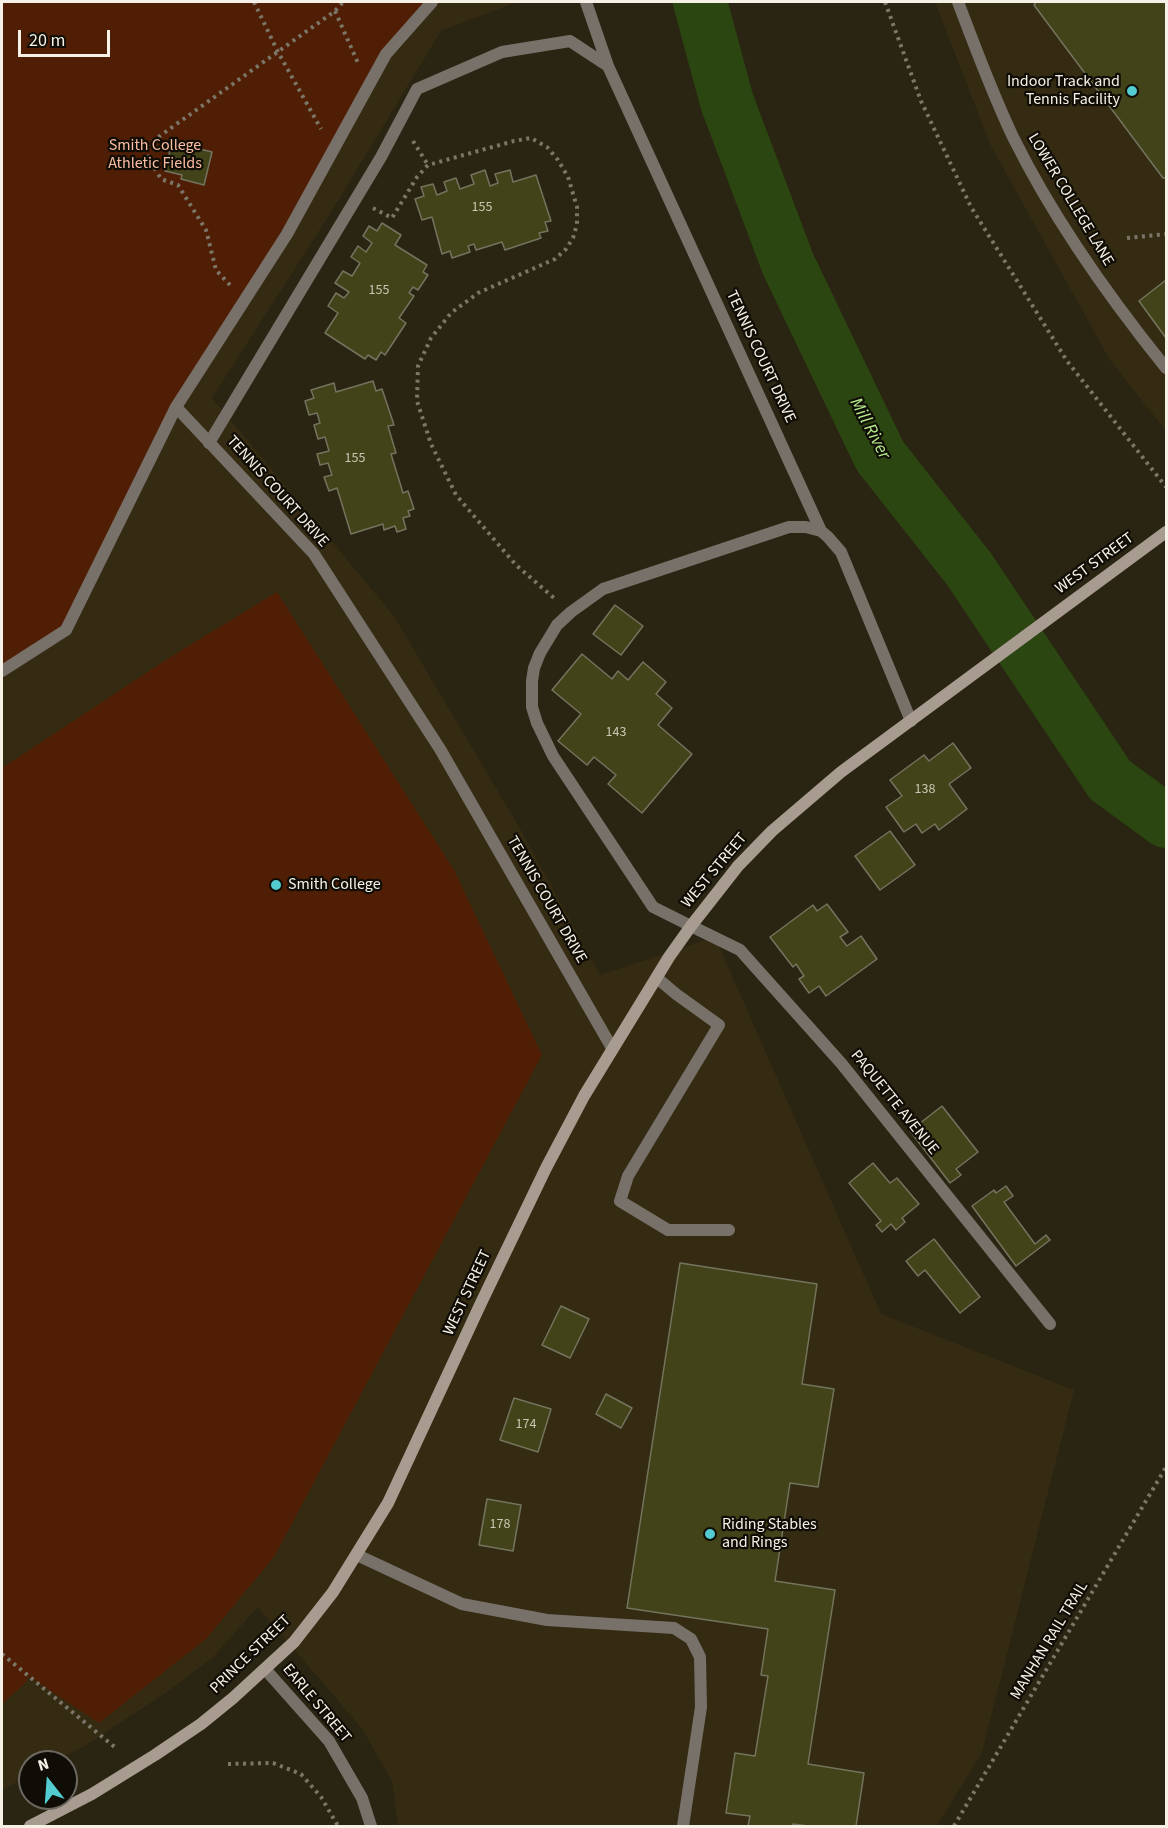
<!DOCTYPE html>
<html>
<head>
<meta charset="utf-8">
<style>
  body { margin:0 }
  #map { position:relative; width:1168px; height:1828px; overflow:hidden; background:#2a2412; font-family:"Source Sans 3",sans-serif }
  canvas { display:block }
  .frame { position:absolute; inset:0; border:3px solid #f5f1e6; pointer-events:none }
  .north { position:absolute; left:18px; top:1750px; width:60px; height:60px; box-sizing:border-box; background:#100d06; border:2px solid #6c6860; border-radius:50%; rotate:343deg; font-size:16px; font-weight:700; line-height:24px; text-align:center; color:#f5f1e6 }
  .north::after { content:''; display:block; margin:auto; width:21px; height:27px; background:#52ccd0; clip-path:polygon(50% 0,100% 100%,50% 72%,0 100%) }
  .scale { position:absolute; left:18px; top:30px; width:92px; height:27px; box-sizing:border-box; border:3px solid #f5f1e6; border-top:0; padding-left:8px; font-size:18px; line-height:21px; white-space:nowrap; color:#f5f1e6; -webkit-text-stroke:4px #100d06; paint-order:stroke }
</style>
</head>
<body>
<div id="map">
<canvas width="1168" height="1828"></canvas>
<div class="frame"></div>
<div class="north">N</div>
<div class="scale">20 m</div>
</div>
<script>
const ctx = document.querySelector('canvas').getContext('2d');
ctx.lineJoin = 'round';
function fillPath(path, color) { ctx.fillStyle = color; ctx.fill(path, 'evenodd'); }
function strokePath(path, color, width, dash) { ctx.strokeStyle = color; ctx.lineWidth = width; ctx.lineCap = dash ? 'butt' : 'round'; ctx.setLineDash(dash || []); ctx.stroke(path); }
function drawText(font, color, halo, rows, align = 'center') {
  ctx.font = font + ' "Source Sans 3",sans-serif'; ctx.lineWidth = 4.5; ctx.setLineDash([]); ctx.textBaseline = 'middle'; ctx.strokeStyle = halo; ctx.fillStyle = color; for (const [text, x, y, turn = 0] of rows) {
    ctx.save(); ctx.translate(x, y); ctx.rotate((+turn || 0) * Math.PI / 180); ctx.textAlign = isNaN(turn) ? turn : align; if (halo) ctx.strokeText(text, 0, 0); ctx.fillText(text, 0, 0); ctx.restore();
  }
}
const built = new Path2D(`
  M2,2H517L441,31L333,209L212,398L394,616L522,832L600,975L715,937L881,1314L1074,1390L982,1752L937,1826H398L392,1781L363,1730L258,1607L213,1657L170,1690L85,1746L54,1762H30V1775L2,1790Z
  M935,2H1166V431L1110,360L990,144Z`);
const green = new Path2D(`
  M2,2H432L386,54L287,234L176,407L66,630L2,671Z
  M277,592L454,870L542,1055L274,1557L206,1639L99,1723L28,1676L26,1682L2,1704V768L172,656Z`);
const river = new Path2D(`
  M700,2L727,102L788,264L880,456L969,569L1110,780L1166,821`);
const building = new Path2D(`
  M1036,2H1166V178H1163L1034,5Z
  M171,146L188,150V146L212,152L204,185L181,179L182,175L165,171Z
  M485,170L490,186L498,183L495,174L510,170L513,182L536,175L551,221L545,222L548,231L539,233L541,238L505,250L502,242L476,250L474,244L468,246L470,252L452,258L450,251L442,254L432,217L422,220L415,199L424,196L421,187L433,184L437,195L447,191L444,182L456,178L460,189L474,184L471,175Z
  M382,223L401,235L395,245L427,265L423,272L428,275L418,290L413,287L409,293L414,296L399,318L406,323L385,355L381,352L376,360L368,355L365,359L325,333L338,313L328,306L336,293L344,298L349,292L335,283L343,271L352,276L360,263L351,257L358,246L366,252L372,243L363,236L369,226L377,231Z
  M1166,280V338L1139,301Z
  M373,381L376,391L382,389L394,425L388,426L396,453L391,454L403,493L408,491L414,509L408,511L410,516L403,518L406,529L397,532L395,526L384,530L383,524L351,534L337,488L329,491L324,477L332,475L328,463L320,465L317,454L329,451L325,437L318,439L314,425L320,423L317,413L309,415L305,401L314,398L311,390L334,383L336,392Z
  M615,605L643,626L621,655L593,634Z
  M582,654L612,679L618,671L628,680L643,662L666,682L656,694L672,708L658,725L692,754L642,813L608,784L616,775L594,757L587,765L558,741L581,714L552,690Z
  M953,743L971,768L949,784L967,809L939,830L935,824L922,833L916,824L904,832L886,807L902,796L890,780L924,755L929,761Z
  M890,831L915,865L880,890L855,856Z
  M827,904L848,932L840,937L847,946L861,936L877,959L826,996L819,986L809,993L799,979L804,976L796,964L793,967L770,937L813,905L817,911Z
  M942,1106L978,1152L956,1169L961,1175L950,1183L910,1131Z
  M873,1163L890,1183L897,1178L919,1204L902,1218L905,1222L896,1230L891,1224L882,1232L876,1225L881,1221L849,1183Z
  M1006,1186L1013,1196L1004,1202L1035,1244L1046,1235L1050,1240L1016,1266L972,1206L994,1190L996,1193Z
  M934,1239L980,1297L960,1313L925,1270L918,1276L906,1261Z
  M680,1263L817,1284L802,1384L834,1389L818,1487L790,1483L775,1581L835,1590L808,1764L864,1773L856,1826H808L793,1824L792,1826H748L750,1816L726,1813L735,1753L755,1756L768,1676L761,1675L768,1629L627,1608Z
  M561,1306L589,1319L570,1358L542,1345Z
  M606,1394L632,1408L621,1428L596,1414Z
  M514,1398L551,1409L538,1452L500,1440Z
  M487,1499L521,1505L513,1551L479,1545Z`);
const path = new Path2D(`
  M254,2L278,52L321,129
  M885,2L921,101L971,207L1067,361L1166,487
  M335,11L358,63
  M413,141L428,165
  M373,208L392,218L417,177L428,165L514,141L531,138L547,147L558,160L568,177L577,207V224L573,238L566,249L555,259L478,293L451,313L431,338L418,366L417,401L431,444L456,495L516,565L554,598
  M1127,238L1166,234
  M230,285L216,270L206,230L178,185L161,179L143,148L335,11L343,2
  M2,1654L117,1749
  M228,1764L273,1763L301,1774L321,1797L338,1826
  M954,1826L1166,1467`);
const service = new Path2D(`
  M432,2L386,54L287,234L176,407L314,554L440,749L612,1048
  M586,2L608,66L821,531L828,537L841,552L911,721
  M209,443L381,157L417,89L502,52L570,41L608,66
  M2,671L66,630L176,407
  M691,926L653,907L553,756L537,723L532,707V681L534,668L540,653L557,625L571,612L603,589L789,527H806L821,531
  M657,978L676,994L719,1025L628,1176L620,1201L668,1230H729
  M357,1555L462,1604L547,1620L674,1628L691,1639L700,1657L701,1707L683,1826`);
const minor = new Path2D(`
  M958,2C975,47 992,93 1013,137C1054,220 1108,296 1166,368
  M691,926L740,950L841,1063L1050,1324
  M265,1669L329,1741L362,1798L371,1826`);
const secondary = new Path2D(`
  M30,1826L92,1794L155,1755L201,1724L233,1698L294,1642L333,1592L388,1503L481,1303L546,1168L584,1096L669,957L691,926L738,866L772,831L841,772L1166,532`);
const markers = [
  [1132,91,6,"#52ccd0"],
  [276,885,6,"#52ccd0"],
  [710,1534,6,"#52ccd0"]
];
const numberNames = [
  ["155",482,208],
  ["155",379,291],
  ["155",355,459],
  ["143",616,733],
  ["138",925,790],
  ["174",526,1425],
  ["178",500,1525]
];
const poiNames = [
  ["Indoor Track and",1120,82,"right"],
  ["Tennis Facility",1120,100,"right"],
  ["Smith College",288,885],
  ["Riding Stables",722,1525],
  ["and Rings",722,1543]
];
const parkNames = [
  ["Smith College",155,146],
  ["Athletic Fields",155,164]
];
const streetNames = [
  ["LOWER COLLEGE LANE",1070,200,59],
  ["TENNIS COURT DRIVE",760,357,65],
  ["TENNIS COURT DRIVE",277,492,48],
  ["WEST STREET",1095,564,-36],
  ["WEST STREET",715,871,-50],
  ["TENNIS COURT DRIVE",546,900,60],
  ["PAQUETTE AVENUE",894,1103,51],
  ["WEST STREET",468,1293,-65],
  ["MANHAN RAIL TRAIL",1050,1641,-59],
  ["PRINCE STREET",251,1655,-44],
  ["EARLE STREET",316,1704,50]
];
const waterNames = [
  ["Mill River",869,429,62]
];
fillPath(built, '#342b12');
fillPath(green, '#501e04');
strokePath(river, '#2c4611', 54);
fillPath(building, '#424318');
strokePath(building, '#73745f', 1.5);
strokePath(path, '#7b7667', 4, [3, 4.5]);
strokePath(service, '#78716a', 12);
strokePath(minor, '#78716a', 12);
strokePath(secondary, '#a89c91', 12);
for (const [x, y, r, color] of markers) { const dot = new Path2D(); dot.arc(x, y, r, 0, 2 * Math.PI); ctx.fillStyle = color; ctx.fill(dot); strokePath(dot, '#100d06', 2); }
drawText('14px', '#c8c6b2', null, numberNames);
drawText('16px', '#f5f1e6', '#100d06', poiNames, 'left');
drawText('16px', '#fbbda2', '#100d06', parkNames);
drawText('16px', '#f5f1e6', '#100d06', streetNames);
drawText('italic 18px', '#b6eb8b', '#100d06', waterNames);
</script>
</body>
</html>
